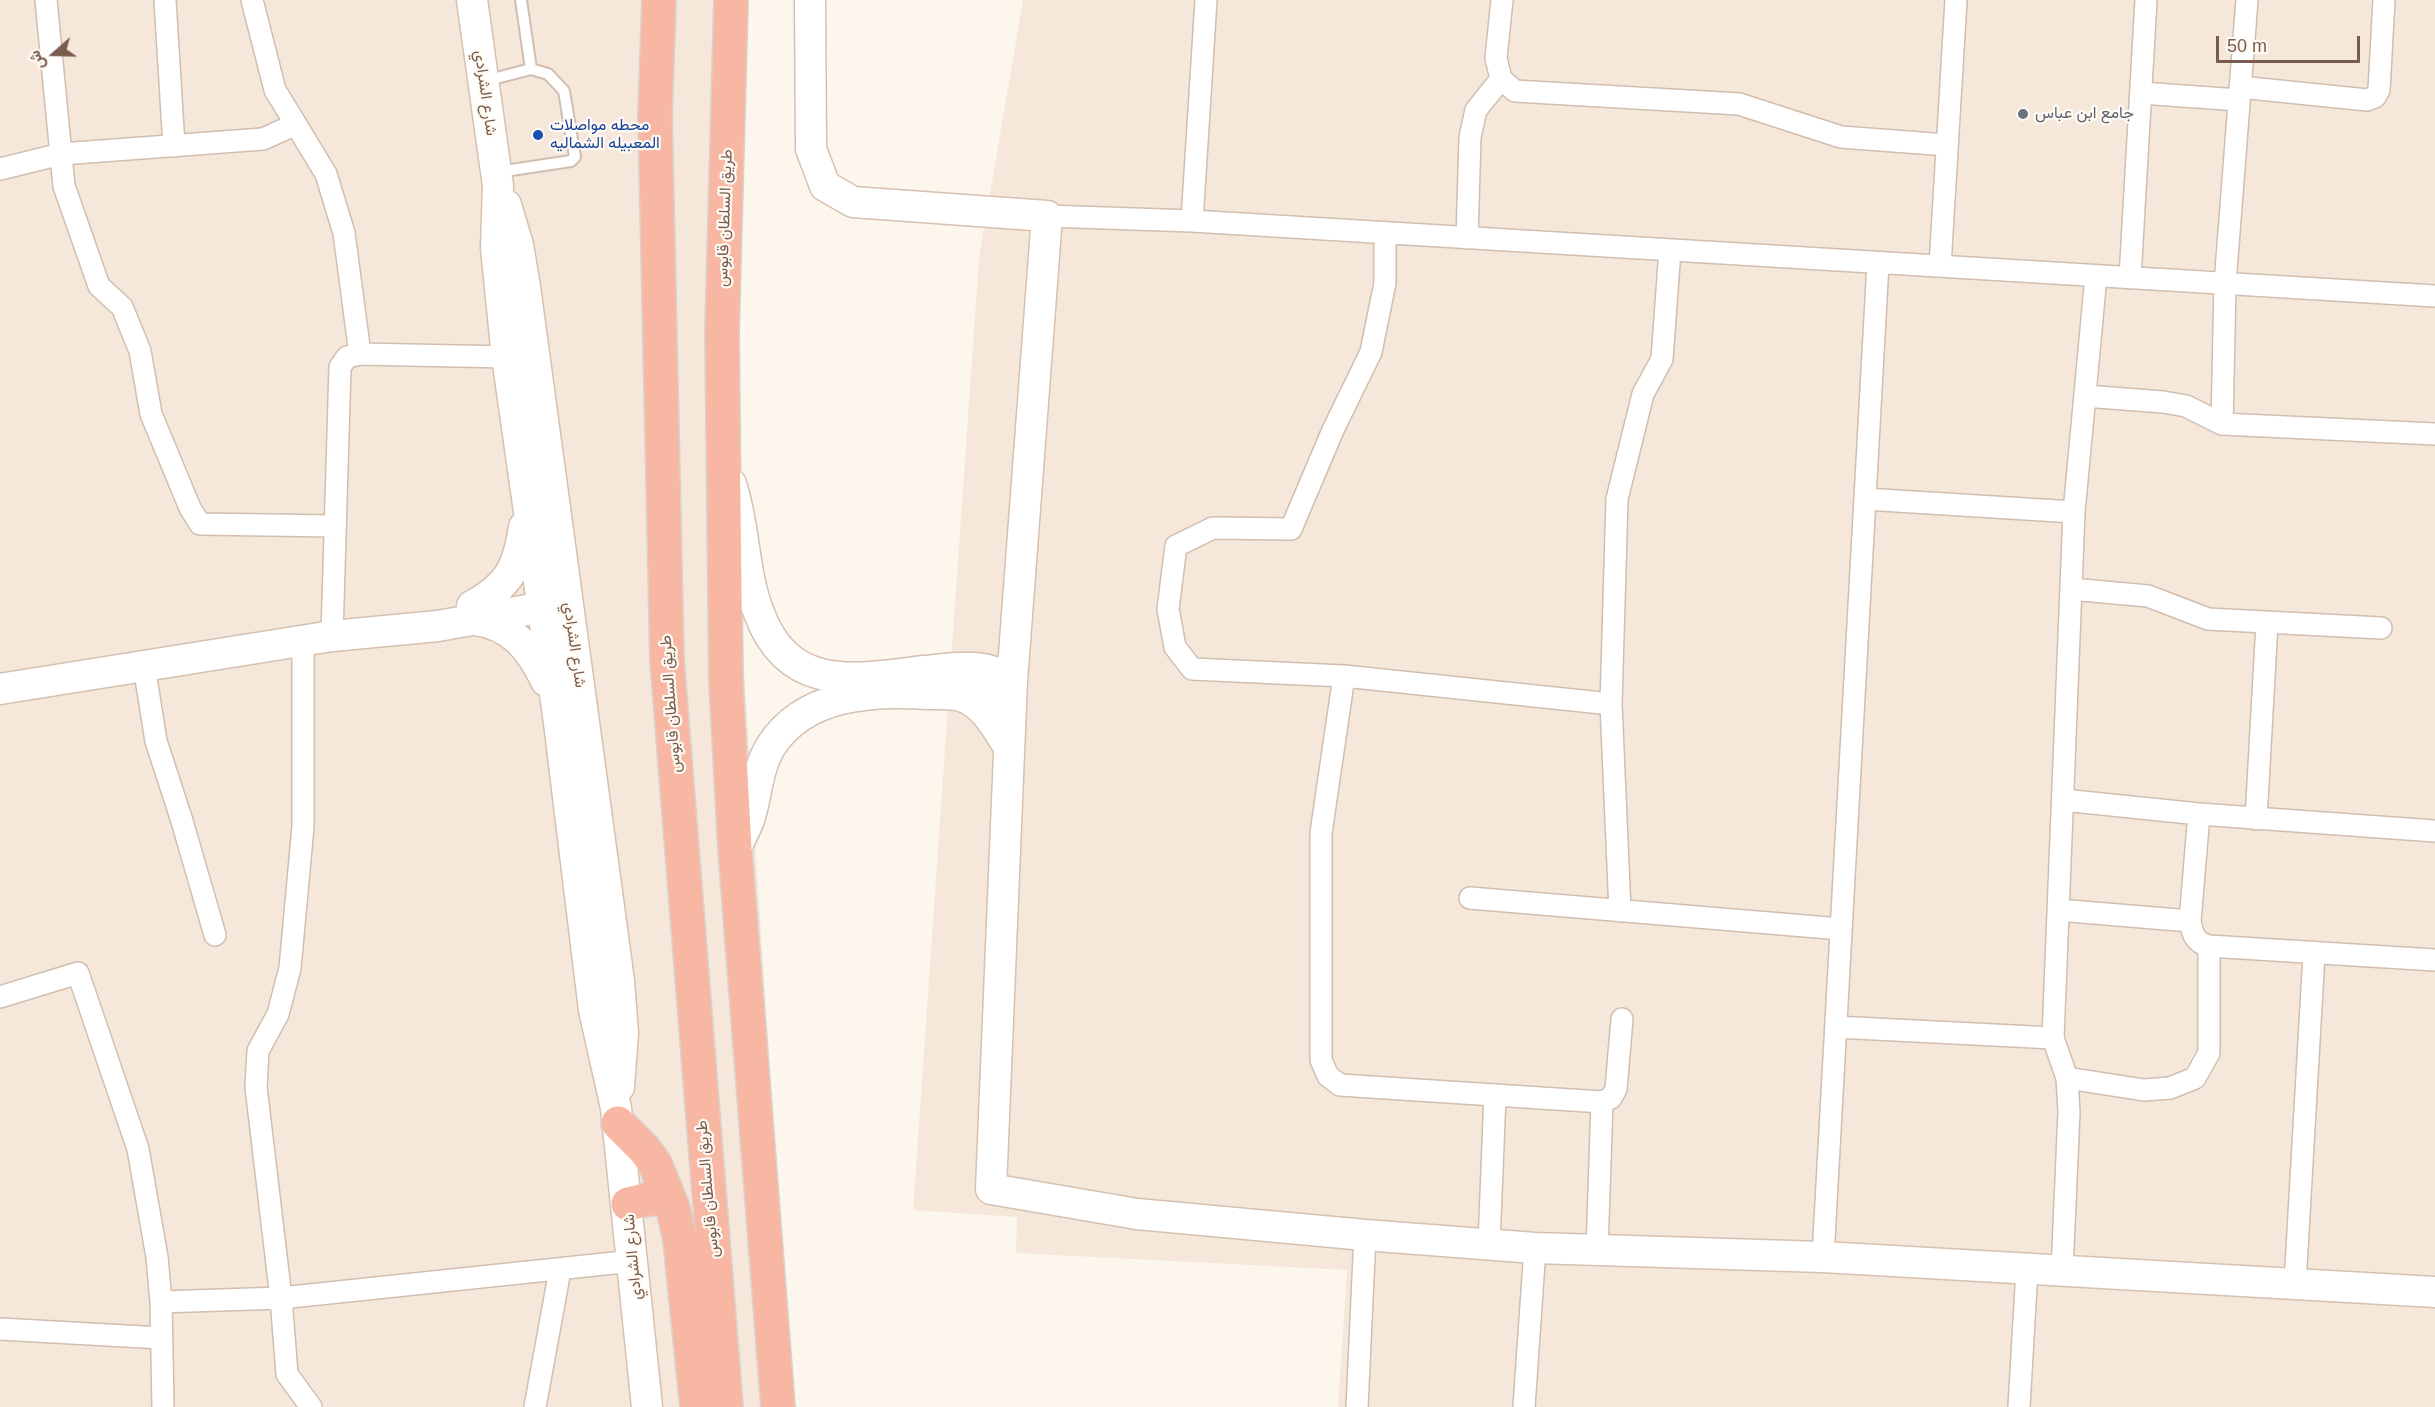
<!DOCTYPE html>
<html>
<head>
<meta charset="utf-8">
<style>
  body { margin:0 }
  #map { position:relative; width:2435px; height:1407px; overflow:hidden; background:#fdf6ec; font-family:Arial,Vazirmatn,sans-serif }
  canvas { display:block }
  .north { position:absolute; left:24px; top:24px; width:60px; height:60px; -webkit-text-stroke:4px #fffaf3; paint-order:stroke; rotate:250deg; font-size:16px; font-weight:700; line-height:24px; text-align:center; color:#7a5c4d }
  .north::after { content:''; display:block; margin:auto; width:21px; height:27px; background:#7a5c4d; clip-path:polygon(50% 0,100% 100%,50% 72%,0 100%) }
  .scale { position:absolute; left:2216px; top:36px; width:144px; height:27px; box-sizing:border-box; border:3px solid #7a5c4d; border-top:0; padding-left:8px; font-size:18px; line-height:21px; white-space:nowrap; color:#7a5c4d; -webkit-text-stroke:4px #fffaf3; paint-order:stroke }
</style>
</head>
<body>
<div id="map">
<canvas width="2435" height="1407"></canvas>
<div class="north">ش</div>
<div class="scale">50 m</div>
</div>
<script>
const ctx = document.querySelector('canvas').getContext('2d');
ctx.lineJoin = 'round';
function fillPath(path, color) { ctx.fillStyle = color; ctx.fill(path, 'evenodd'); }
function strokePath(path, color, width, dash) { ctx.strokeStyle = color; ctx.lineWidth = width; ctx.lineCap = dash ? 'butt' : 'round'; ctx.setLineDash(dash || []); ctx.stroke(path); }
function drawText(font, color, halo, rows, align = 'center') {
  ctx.font = font + ' Arial,Vazirmatn,sans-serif'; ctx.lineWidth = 4.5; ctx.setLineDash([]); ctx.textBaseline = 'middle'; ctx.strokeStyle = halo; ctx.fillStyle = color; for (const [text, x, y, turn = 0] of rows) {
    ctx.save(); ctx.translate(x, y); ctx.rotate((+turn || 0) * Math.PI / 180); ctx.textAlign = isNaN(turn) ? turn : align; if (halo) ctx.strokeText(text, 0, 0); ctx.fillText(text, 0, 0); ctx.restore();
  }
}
const residential = new Path2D(`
  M0,0H713L722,332L792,1407H0Z
  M1023,0H2435V1407H1338L1347,1270L1016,1253L1017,1217L913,1210L979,258Z`);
const lane = new Path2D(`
  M485,81L531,69L521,0
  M498,172L571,161L575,157L564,91L548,74L531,69`);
const street = new Path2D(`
  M46,0L64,186L99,286L122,307L140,351L151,414L190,508L200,524L335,526
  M165,0L174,146
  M252,0L275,90L326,174L344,233L360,354
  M1502,0L1496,58L1501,79L1515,91L1739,104L1841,137L1947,145
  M2240,87L2367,100L2375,97L2379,90L2384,0
  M2141,93L2239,100
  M0,169L61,154L263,139L294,125
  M1047,216L1192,221L2435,296
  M1192,221L1206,0
  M1385,233V283L1371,352L1333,430L1291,529L1213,528L1176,546L1168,609L1175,647L1192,669L1344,676L1611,704
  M1467,238L1470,137L1476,110L1501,79
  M1940,266L1956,0
  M2130,278L2146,0
  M2085,396L2163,402L2186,406L2222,424L2435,434
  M2222,424L2225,284L2247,0
  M1865,499L2074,512L2053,1038L2067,1078L2069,1112L2062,1271
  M2074,512L2096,276
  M2071,589L2148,596L2208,619L2381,628
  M332,636L340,367L347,357L360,354L507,357
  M303,641V827L290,968L278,1014L258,1051L256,1087L281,1298L287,1374L311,1407
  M144,666L156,741L182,821L215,935
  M1344,676L1321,833V1060L1328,1076L1340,1085L1602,1102L1611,1098L1616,1089L1622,1019
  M2063,800L2199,814
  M2256,819L2267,623
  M2435,831L2199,814L2190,921C2192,933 2195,943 2209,946L2435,960
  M1470,898L1841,929
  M2058,910L2190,921
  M1620,911L1611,704L1617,499L1643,394L1662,359L1670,250
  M0,997L78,973L138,1149L157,1257L161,1302L163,1407
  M1836,1027L2053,1038
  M2067,1078L2144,1090L2170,1088L2195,1078L2209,1053V946
  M1489,1244L1495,1095
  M1597,1250L1602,1102
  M1823,1257L1878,263
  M2295,1284L2314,954
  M161,1302L281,1298L633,1261
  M0,1329L161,1338
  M535,1407L560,1270
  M1357,1407L1365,1235
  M1524,1407L1535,1248
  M2019,1407L2027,1269`);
const secondary = new Path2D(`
  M472,0L498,186L496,248L507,357L559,723L594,1010L616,1108L647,1407
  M810,0L811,149L825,186L853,202L1047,216L1012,681L991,1189L1137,1214L1365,1235L1535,1248L1823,1257L2435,1292
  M506,205L518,245L525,287L619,981L623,1033L619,1087
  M731,484C745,526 743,572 759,613C789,694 855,679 925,671C956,668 985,662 1012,681L1001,690L963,696
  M472,606C509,586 518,568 524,527
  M475,620C512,625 531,649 546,681
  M0,689L332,636L438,626L560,604
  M735,849C740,839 745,830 749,820C757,796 757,768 771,746C804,694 872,690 928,694C938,694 954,693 964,697C985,705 997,729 1009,747`);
const highway = new Path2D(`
  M659,0L655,115L667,660L726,1407
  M731,0L722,332L726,682L735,849L778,1407
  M618,1123L644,1149L655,1164L673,1208L680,1240L697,1407
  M628,1204L649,1199L669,1198`);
const markers = [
  [2023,114,6,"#6b7280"],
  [538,135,6,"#1a4fb4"]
];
const streetNames = [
  ["شارع الشرادي",485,93,82],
  ["طريق السلطان قابوس",725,218,-88],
  ["شارع الشرادي",574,645,82],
  ["طريق السلطان قابوس",671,704,-94],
  ["طريق السلطان قابوس",708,1189,-95],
  ["شارع الشرادي",633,1257,-95]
];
const worshipNames = [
  ["جامع ابن عباس",2035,114]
];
const transitNames = [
  ["محطه مواصلات",550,126],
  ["المعبيله الشماليه",550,144]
];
fillPath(residential, '#f5e8da');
strokePath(lane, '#d1beb0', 14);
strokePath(street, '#d1beb0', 24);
strokePath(secondary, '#d6c0b0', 33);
strokePath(highway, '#dad1cd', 36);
strokePath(lane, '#fff', 10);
strokePath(street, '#fff', 21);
strokePath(secondary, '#fff', 30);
strokePath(highway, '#f7b7a3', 33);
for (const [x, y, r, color] of markers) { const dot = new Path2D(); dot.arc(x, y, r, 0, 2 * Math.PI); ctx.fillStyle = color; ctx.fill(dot); strokePath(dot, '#fffaf3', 2); }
drawText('16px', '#7a5c4d', '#fffaf3', streetNames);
drawText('16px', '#5b616d', '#fffaf3', worshipNames, 'left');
drawText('16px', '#164399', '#fffaf3', transitNames, 'left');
</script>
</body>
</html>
